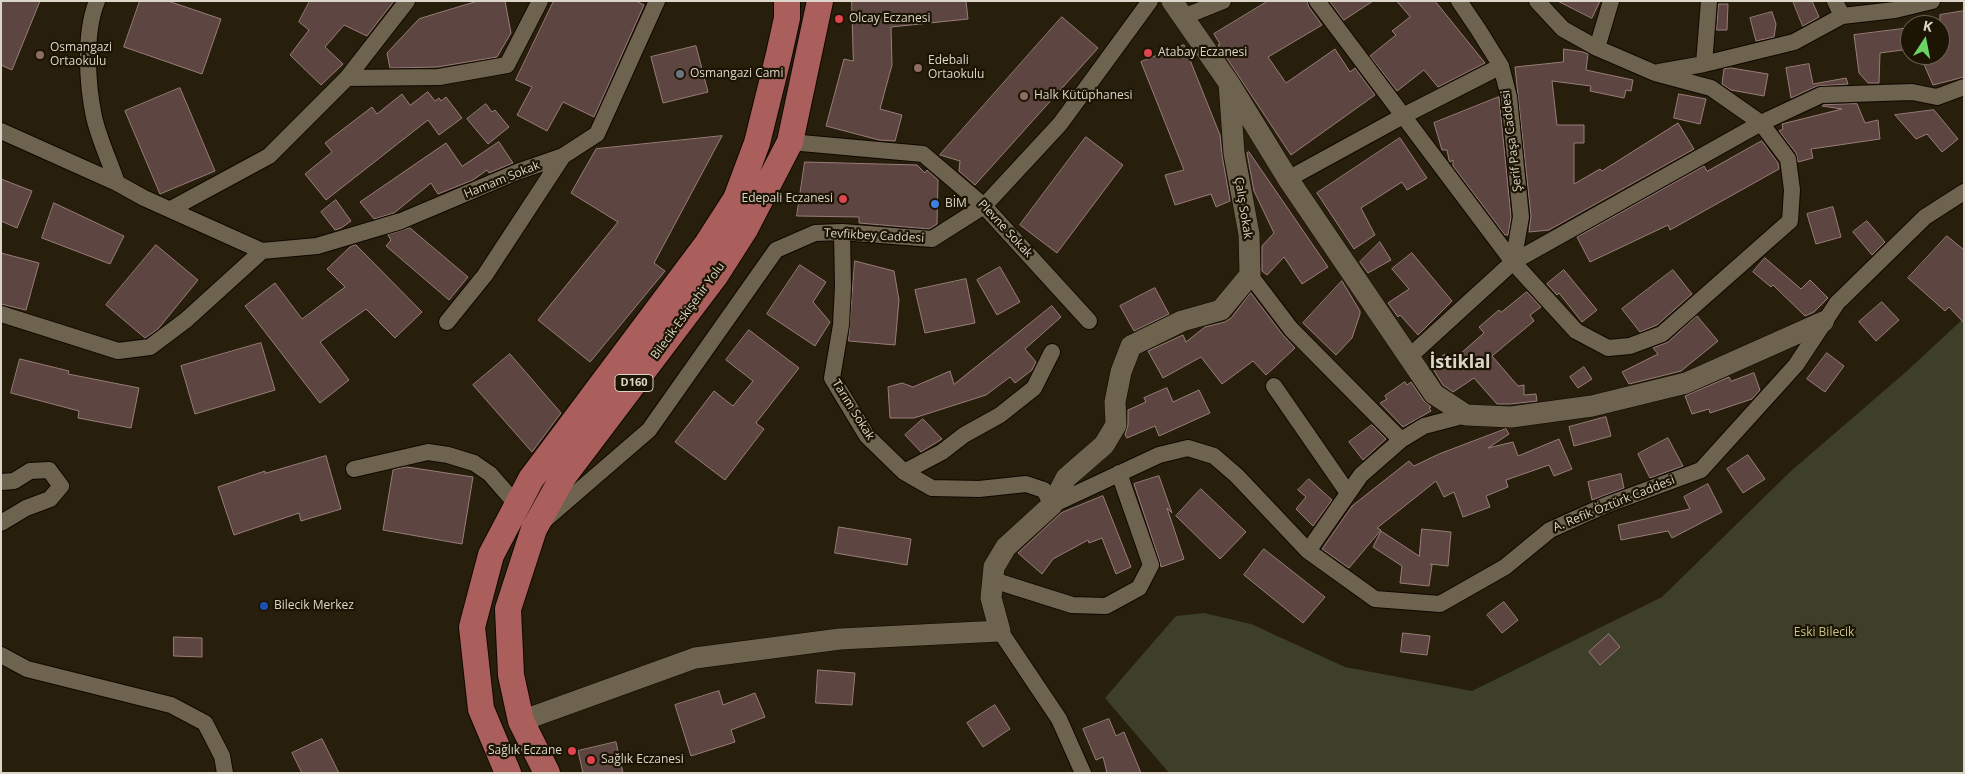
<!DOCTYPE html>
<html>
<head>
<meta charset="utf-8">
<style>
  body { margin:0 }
  #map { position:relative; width:1965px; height:774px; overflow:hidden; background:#271e0b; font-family:"Open Sans",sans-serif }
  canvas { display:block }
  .frame { position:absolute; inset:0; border:2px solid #dbd5ca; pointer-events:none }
  .north { position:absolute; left:1900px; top:15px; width:50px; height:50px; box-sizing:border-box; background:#1d1504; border:1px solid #696253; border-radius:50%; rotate:11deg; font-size:14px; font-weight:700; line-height:20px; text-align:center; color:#dbd5ca }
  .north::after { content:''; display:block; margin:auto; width:18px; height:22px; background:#69d464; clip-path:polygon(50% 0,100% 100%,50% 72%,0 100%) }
</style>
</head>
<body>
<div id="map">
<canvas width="1965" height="774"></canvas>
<div class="frame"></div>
<div class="north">K</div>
</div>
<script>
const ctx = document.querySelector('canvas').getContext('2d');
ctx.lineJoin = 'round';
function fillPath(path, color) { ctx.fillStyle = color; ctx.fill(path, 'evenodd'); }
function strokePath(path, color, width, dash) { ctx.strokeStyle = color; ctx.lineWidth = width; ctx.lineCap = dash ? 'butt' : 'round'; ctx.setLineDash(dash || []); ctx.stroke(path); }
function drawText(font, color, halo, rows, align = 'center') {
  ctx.font = font + ' "Open Sans",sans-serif'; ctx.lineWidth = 4.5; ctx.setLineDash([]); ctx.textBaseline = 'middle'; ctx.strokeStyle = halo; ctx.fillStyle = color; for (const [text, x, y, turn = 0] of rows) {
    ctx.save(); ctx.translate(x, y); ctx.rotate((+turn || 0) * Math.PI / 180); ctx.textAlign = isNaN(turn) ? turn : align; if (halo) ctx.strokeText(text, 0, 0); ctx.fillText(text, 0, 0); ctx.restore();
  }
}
const green = new Path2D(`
  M1964,318V773H1169L1105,698L1176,616L1204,613L1251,624L1345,667L1472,691L1662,597L1791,471L1907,371Z`);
const building = new Path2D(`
  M1,1H40L12,70L1,65Z
  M140,1H168L221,19L202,74L124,47Z
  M310,1H394L367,36L344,25L325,47L343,64L321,85L290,55L309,30L299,22Z
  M478,1H505L511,33L497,57L437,67L390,68L387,53L419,19Z
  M554,1H636L644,5L594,117L563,102L547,131L517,115L532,87L516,80Z
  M852,1H966L968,19L891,27L892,65L880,109L902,115L895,141L879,140L826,126L844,59L853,61Z
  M1268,1H1307L1309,7L1322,25L1268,57L1286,83L1335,49L1350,72L1355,68L1375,95L1291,155L1218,45L1220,44L1214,34Z
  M1330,1H1373L1344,20Z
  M1397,1H1435L1485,63L1438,87L1424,70L1397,91L1370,56L1396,35L1392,31L1410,17Z
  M1558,1H1600L1592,18Z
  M1793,1H1812L1819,17L1803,26Z
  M1719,4H1728L1727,30H1717Z
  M1964,11V77L1933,85L1920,55H1940V15Z
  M1772,12L1776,24L1774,37L1756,41L1750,18Z
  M1062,17L1098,48L975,185L959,171L960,161L940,155Z
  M1910,28V49L1880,53L1879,83H1868L1859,73L1854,35Z
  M1184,45L1220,135L1222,155L1230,201L1216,207L1211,194L1175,205L1165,175L1184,170L1141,62Z
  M696,46L708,92L663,103L651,57Z
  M1564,49L1583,52L1588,54L1586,70L1633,80L1631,91L1626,90L1624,98L1590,91L1591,86L1552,81L1557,125H1584V143H1574V184L1600,169L1602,171L1678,123L1694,149L1549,230L1529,232L1531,216L1515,67L1563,62Z
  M1809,64L1813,84L1846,78L1848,84L1817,86L1791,98L1786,68Z
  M1731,68L1768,74L1764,96L1731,90L1722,84L1724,69Z
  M180,88L215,171L160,194L125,111Z
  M428,92L435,101L439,98L441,101L446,97L462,118L439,135L428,120L326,200L305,174L332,152L325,143L372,107L377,114L402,94L410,105Z
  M1679,94L1706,99L1700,124L1674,118Z
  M1499,97L1511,217L1508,235H1505L1453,166V160L1450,162L1449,160L1447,150H1442L1434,123Z
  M486,104L492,112L495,110L509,127L488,144L467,119Z
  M1857,104L1865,123L1878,120L1880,139L1811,149L1813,158L1798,162L1796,153L1779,131L1783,129L1782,124L1842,109L1822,106L1823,105Z
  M1934,110L1958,139L1942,152L1927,134L1916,139L1895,115Z
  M722,136L654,263L665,271L590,362L538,320L618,222L571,193L596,149Z
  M1086,137L1123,165L1057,253L1020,225Z
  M1400,138L1427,178L1407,190L1402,182L1361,208L1375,235L1354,249L1317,193Z
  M1762,141L1778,163L1779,169L1670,230L1668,225L1590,262L1577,237L1704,166L1707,171Z
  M499,142L513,163L489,173L487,170L473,180L438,194L431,183L394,213L374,219L360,202L446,143L462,166Z
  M1249,152L1328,267L1302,284L1284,257L1267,275L1262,271V246L1274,233L1254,191L1247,153Z
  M805,162L917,165L925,173L927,170L938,180L937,224L929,229L859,223V217L797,216Z
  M1,179L32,191L17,228L1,221Z
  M336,200L351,221L341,228L335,230L321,212Z
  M54,203L124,236L110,264L42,238Z
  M1833,207L1841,237L1816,244L1807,214Z
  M1867,221L1885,242L1872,255L1853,232Z
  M410,228L468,277L449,300L386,246L391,240L388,235Z
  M1947,236L1964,250V323L1949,307L1945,311L1908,278Z
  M1380,242L1391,260L1368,273L1360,262Z
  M156,245L198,280L158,329L145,338L106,305Z
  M356,245L422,312L395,338L366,309L320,342L349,380L320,403L245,306L275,283L302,319L345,287L327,269L350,247Z
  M1,253L39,263L26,310L1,304Z
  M1412,253L1452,301L1418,335L1400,315L1398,317L1388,303L1409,289L1392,269Z
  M1765,258L1801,289L1810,280L1828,298L1814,312L1805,316L1773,285L1771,287L1753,272Z
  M855,261L894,271L899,300L895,345L849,341Z
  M800,265L826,282L813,302L830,322L815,346L767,314Z
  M1000,267L1020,302L997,315L977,280Z
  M1564,270L1597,310L1582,322L1559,293L1557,295L1547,284Z
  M1673,270L1692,294L1657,325L1640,332L1622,309Z
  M966,279L975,323L925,333L915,290Z
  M1342,281L1360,311V314L1352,338L1336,355L1303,323Z
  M1155,288L1169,314L1134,331L1120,306Z
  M1527,292L1541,307L1530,315L1534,321L1492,356L1518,386L1524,385V395L1536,394L1537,401L1510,404H1497L1474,378L1453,392L1443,385L1430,364L1445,354L1451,362L1484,333L1479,327L1499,310L1501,312Z
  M1251,293L1283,335L1295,348L1266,375L1253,361L1222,384L1201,357L1163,378L1148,351L1183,335L1186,342L1205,327L1225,322L1231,318Z
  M1882,302L1899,320L1876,341L1859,322Z
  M1052,306L1061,317L1025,349L1036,362L1032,370L1015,383L1010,377L986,395L914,418H890L888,387L902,383L913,387L950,371L954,384Z
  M1697,316L1718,341L1681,371L1629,384L1622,372L1658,354L1653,348L1668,342Z
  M749,330L799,368L756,423L764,429L725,480L675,442L714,391L733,406L753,381L726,360Z
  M261,343L275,390L195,414L181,366Z
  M1827,353L1844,366L1825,392L1807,379Z
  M510,354L561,413L532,452L473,385Z
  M20,359L69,371L68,374L139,388L131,428L78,418L79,411L11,393Z
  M1584,367L1592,379L1578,388L1570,377Z
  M1754,373L1760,390L1752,399L1710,413L1709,409L1692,414L1685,396L1729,377L1731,381Z
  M1405,382L1407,385L1411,382L1424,401L1431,407L1429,408L1431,411L1403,427L1380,403L1387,399L1385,396Z
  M1167,388L1173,402L1199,390L1210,413L1159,436L1155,426L1127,438L1125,435L1128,425V410L1146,402L1144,398Z
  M1606,417L1611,436L1574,446L1569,427Z
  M923,419L942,439L921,452L905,435Z
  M1372,425L1386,439L1363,460L1349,442Z
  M1506,429L1509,434L1488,448L1513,442L1518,456L1559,439L1572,469L1554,476L1549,465L1506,480L1508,487L1486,496L1490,507L1463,517L1454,492L1444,497L1436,481L1377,528L1381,530L1349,568L1322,549L1352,506L1409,461L1414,466L1439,454Z
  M1668,438L1683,466L1650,478L1638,454Z
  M1748,455L1765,479L1743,493L1727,469Z
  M326,456L341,509L301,521L299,513L234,535L218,487L265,471V473Z
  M407,467L473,477L462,544L383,530L393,470Z
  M1621,474L1624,488L1592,500L1588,482Z
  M1159,476L1172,513L1167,508L1184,559L1161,567L1160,562L1134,484Z
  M1309,479L1332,500L1313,526L1296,509L1306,497L1298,490Z
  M1708,484L1722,512L1672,538L1668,531L1621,540L1618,525L1690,509L1684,497Z
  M1201,489L1246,532L1220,559L1176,516Z
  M1103,496L1131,567L1116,574L1102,538L1089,543L1088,540L1053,559L1042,574L1018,553L1061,513Z
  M839,527L911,539L907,565L835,553Z
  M1422,529L1451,532L1448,566L1430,564L1432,565L1429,586L1400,583L1402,566L1373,547L1381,531L1419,556Z
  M1264,549L1325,597L1303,623L1244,575Z
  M1504,602L1518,620L1502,633L1487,615Z
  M1403,633L1430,636L1427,655L1401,652Z
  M1609,634L1620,647L1600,665L1589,652Z
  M174,637L202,638V657L174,656Z
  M818,670L855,673L852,705L816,703Z
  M719,691L723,705L755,693L765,717L731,730L735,742L691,756L675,705Z
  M995,705L1010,729L983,747L967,723Z
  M1109,719L1116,736L1124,732L1141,773H1107L1103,757L1096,760L1083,729Z
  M322,739L339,773H302L292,753Z
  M616,742L623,773H583L578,751Z`);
const minor = new Path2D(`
  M97,1C84,33 87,83 94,117C99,139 110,162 117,183
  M1317,1L1513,262L1576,331L1608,348L1630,346L1662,334L1790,221L1792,190L1788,159L1761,123L1711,88L1655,73L1597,48L1563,29L1537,1
  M1459,1L1478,29L1501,66L1509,97L1521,217L1513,262
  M1835,1L1842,16
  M1183,17L1223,1
  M1597,48L1611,1
  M1704,64L1709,1
  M1659,72L1704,64L1794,42L1842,16L1895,10L1932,1
  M347,78L439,77L507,65L540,1
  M1,131L117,183L144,198L262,251L317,246L401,221L517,172L563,156L597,134L657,1
  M790,142L923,154L984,206L1089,321
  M1288,179L1403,116L1501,66
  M171,209L269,156L347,78L407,1
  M842,232L843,286L841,325L832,378L867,436L904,472L932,488L979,489L1026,484L1044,490L1052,505L1159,455L1188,448L1214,456L1237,476L1308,551L1375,599L1440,604L1505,567L1550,530L1606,505L1701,470L1796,365L1837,303L1925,217L1964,192
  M1250,275L1291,329L1401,440
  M1,314L118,351L150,347L186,320L262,251
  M447,322L485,275L563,156
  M1409,357L1513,262L1761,123L1821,95L1912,92L1937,97L1964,87
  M1274,386L1348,493
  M354,469L428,452L448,455L474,463L490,474L517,505
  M904,472L942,452L964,435L1000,415L1034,388L1052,352
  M1,482L14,481L30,471L49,470L61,486L50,499L26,508L1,523
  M546,519L649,430L776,250L815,233L842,232L932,239L984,206L1060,124L1150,1
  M1308,551L1361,475L1401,440L1424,426L1466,415
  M993,580L1072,605L1106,606L1139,588L1151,565L1119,473
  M1000,631L1059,719L1083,773
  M1,655L27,669L171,705L205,723L222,756L225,773`);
const tertiary = new Path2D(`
  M1172,1L1229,83L1288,179L1434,394L1466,415L1511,417L1592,406L1686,383L1823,322
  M521,721L695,658L840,639L1000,631L991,598L994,567L1006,547L1052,505L1066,478L1104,445L1116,425L1115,402L1121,372L1131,346L1182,321L1221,310L1250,275L1249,234L1234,153L1229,83`);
const primary = new Path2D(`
  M508,773L481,709L472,627L491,555L531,479L707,244L736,199L757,143L779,54L787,18V1
  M547,773L521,721L511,675L508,609L534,529L563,477L715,276L745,229L790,142L820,1`);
const markers = [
  [839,19,5,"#e0444e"],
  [1148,53,5,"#e0444e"],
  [40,55,5,"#8d6e63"],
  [918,68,5,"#8d6e63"],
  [680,74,5,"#6b7280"],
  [1024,96,5,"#8d6e63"],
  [843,199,5,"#e0444e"],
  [935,204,5,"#3f7fe0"],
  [264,606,5,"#1a4fb4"],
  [572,751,5,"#e0444e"],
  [591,760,5,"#e0444e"]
];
const shields = [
  [634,383,38]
];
const shieldNames = [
  ["D160",634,383]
];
const poiNames = [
  ["Olcay Eczanesi",849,19],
  ["Osmangazi",50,48],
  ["Ortaokulu",50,62],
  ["Atabay Eczanesi",1158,53],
  ["Edebali",928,61],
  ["Ortaokulu",928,75],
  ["Osmangazi Cami",690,74],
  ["Halk Kütüphanesi",1034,96],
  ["Edepali Eczanesi",833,199,"right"],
  ["BİM",945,204],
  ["Bilecik Merkez",274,606],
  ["Sağlık Eczane",562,751,"right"],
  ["Sağlık Eczanesi",601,760]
];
const streetNames = [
  ["Şerif Paşa Caddesi",1512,141,-97],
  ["Hamam Sokak",502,180,-22],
  ["Çalış Sokak",1243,208,81],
  ["Plevne Sokak",1005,229,47],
  ["Tevfikbey Caddesi",874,236,3],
  ["Bilecik-Eskişehir Yolu",688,311,-54],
  ["Tarım Sokak",853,410,58],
  ["A. Refik Öztürk Caddesi",1614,504,-22]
];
const parkNames = [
  ["Eski Bilecik",1824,633]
];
const districtNames = [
  ["İstiklal",1460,363]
];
fillPath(green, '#3d3f29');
fillPath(building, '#5d4542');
strokePath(building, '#987d7a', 1);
strokePath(minor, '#100800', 18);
strokePath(tertiary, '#100800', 22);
strokePath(primary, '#100800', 28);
strokePath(minor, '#6d634f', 16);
strokePath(tertiary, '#6d634f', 21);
strokePath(primary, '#ab5f5c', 26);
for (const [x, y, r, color] of markers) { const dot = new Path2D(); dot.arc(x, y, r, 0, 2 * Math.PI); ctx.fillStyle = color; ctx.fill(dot); strokePath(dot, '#1d1504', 2); }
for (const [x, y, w] of shields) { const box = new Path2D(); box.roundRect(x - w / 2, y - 8.5, w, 17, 4); ctx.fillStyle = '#1d1504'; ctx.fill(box); strokePath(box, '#dbd5ca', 1); }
drawText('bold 11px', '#dbd5ca', null, shieldNames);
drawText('12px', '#dbd5ca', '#1d1504', poiNames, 'left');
drawText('12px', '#dbd5ca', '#1d1504', streetNames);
drawText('12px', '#c2c58a', '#1d1504', parkNames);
drawText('bold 18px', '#dbd5ca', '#1d1504', districtNames);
</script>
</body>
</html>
